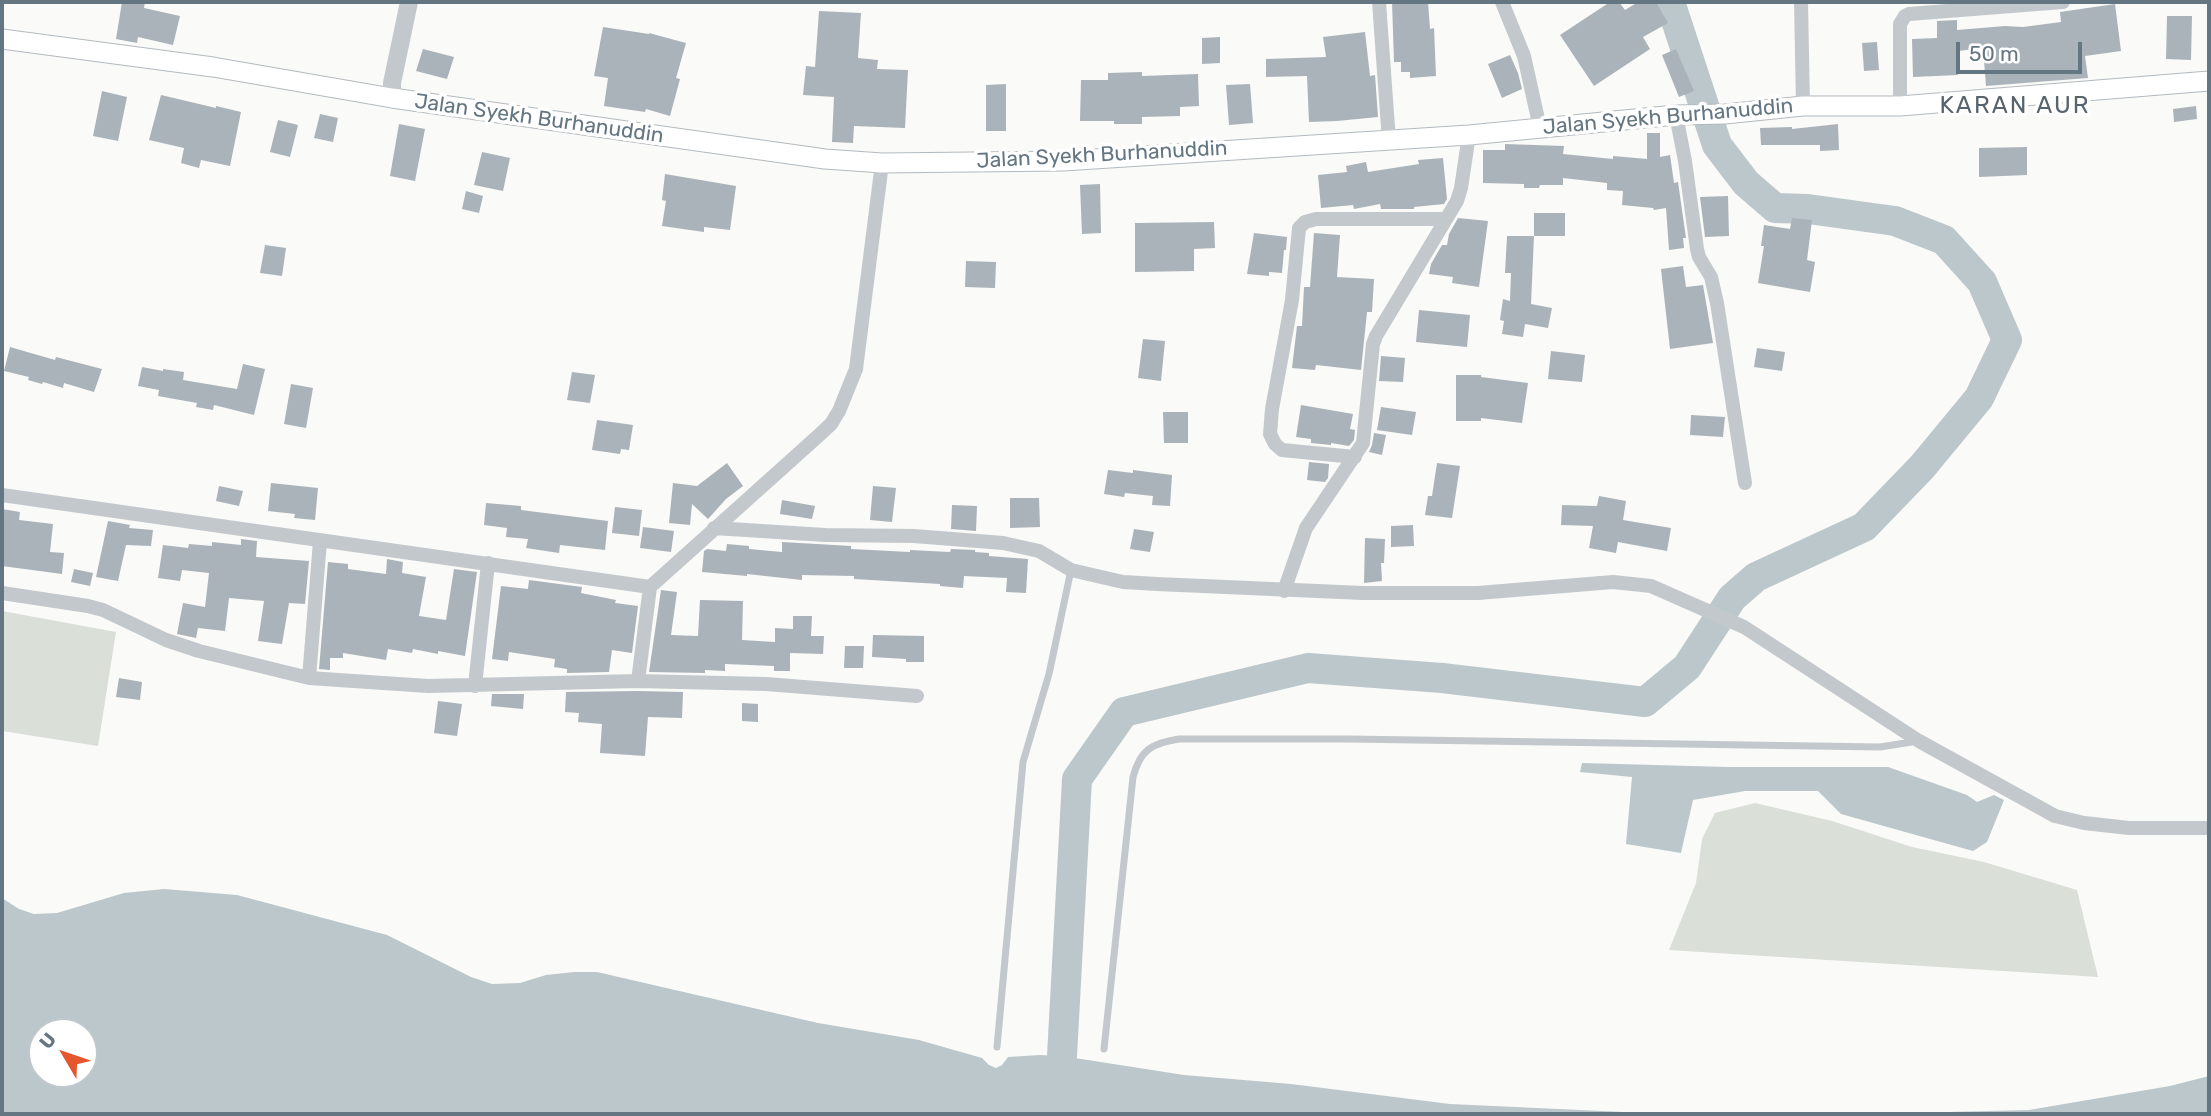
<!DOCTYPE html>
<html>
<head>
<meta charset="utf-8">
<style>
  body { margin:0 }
  #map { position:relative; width:2211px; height:1116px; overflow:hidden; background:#fafaf8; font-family:Rubik,sans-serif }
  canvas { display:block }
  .frame { position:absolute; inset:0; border:4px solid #657683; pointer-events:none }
  .north { position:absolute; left:28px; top:1018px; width:70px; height:70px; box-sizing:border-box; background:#fff; border:2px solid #c1c8cd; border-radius:50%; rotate:309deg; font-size:19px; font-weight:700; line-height:28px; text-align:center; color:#657683 }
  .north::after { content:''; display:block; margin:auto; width:24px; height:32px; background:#e4572e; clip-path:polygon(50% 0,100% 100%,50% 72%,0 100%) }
  .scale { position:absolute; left:1956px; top:42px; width:126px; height:32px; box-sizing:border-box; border:4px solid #657683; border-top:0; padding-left:9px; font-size:21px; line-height:24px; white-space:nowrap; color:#657683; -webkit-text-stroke:5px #fff; paint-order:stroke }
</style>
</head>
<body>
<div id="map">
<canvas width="2211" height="1116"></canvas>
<div class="frame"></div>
<div class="north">U</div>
<div class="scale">50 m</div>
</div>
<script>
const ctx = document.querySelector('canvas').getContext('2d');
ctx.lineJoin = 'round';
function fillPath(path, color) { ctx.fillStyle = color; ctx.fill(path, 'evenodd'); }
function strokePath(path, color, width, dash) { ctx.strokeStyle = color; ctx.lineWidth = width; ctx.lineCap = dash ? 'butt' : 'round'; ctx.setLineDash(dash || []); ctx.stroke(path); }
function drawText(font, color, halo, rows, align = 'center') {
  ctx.font = font + ' Rubik,sans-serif'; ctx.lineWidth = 7; ctx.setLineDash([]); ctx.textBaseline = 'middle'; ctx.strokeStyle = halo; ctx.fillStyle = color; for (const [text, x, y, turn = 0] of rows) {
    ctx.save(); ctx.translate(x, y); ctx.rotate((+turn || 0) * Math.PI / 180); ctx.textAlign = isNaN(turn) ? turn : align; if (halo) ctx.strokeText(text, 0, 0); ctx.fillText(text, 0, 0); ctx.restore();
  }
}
const green = new Path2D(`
  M2,611L116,632L98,746L2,731Z
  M1755,803L1832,821L1912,847L1984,862L2077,890L2098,977L1669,950L1696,883L1702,839L1715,813Z`);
const water = new Path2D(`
  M1582,763L1727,767H1888L1967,795L1977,802L1994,795L2004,800L1987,842L1973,851L1841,814L1818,791H1745L1693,800L1681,853L1626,844L1632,777L1580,772Z
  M164,889L237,895L387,935L471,977L492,984L520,983L546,975L574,972H597L818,1023L919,1040L982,1058L989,1065L996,1068L1002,1065L1008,1057L1040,1055L1062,1056L1184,1075L1291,1084L1450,1104L1667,1114H2V898L19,909L34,914L57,913L124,893ZM42,1032H84V1074H42Z
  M2209,1076V1114H1867L2029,1110L2170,1086Z`);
const river = new Path2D(`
  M1062,1056L1077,779L1124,712L1308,668L1442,678L1645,702L1687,667L1732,598L1756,577L1864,527L1922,467L1979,398L2007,340L1982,282L1944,240L1895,221L1808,209L1775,208L1746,183L1717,145L1670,2`);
const building = new Path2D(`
  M122,2H145L144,8L180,16L173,45L138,37L137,43L116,39Z
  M1392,2H1428L1430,29L1434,28L1436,76L1410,78V72H1401V62H1394Z
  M1610,2H1619L1625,10L1638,2H1656L1668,23L1643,37L1650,49L1594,86L1560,35Z
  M2115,4L2121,51L2085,56L2088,78L1986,86L1983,48L1958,51V75L1913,77L1912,39L1937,38V21L1957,20V30L2005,26L2023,27L2061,22L2060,12Z
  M819,11L861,13L858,58L878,60L877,69L908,70L905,128L854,126L853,143L832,142L834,97L803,95L806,66L815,67Z
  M2167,16H2192L2191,60L2166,59Z
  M603,27L649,34V33L686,43L676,78L680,79L670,116L646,109L645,112L604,106L608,78L594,76Z
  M1365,32L1370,76L1375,75L1378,117L1337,121L1309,122L1307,76L1266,77V59L1326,57L1323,37Z
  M1220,37V63L1202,64V38Z
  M1877,42L1879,70L1864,71L1862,43Z
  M423,49L454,57L447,79L416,71Z
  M1676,49L1694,91L1679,97L1662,55Z
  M1510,55L1518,73L1522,89L1502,98L1488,64Z
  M1142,72V76L1198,74L1199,106L1180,107V116L1142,117V124H1114V121H1080L1081,80H1108V73Z
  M1006,84V131H986V85Z
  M1250,84L1253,123L1229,125L1226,85Z
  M102,91L127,97L118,141L93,136Z
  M161,95L216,108V106L241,112L230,166L201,160L199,168L181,163L184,148L149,140Z
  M2196,106L2197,119L2174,122L2173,109Z
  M320,114L338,118L333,142L314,138Z
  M278,120L298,125L290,157L270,152Z
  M399,124L425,129L415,181L390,176Z
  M1838,124L1839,150L1820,151V145H1761L1760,128L1792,127V129Z
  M1647,133H1660V157L1670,155L1674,183L1678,182L1686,238H1683L1684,248L1669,250L1666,208L1654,210L1653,208L1622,205L1623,191L1607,190V183L1563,178V185H1540L1539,188H1524V184L1483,183V150H1505V144L1564,146L1563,154L1613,159V156L1647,159Z
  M2027,147V175L1979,177V148Z
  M482,152L510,158L503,191L474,185Z
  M1443,158L1447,199L1444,204L1414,207V209H1381L1380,204L1354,209L1353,205L1321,208L1318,175L1347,172L1346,166L1366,162L1368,172L1419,164L1418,160Z
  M665,174L736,186L730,230L704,227V232L662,226L666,201L662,200Z
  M1100,184L1101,233L1082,234L1080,185Z
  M466,191L483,196L479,213L462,209Z
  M1728,196L1729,236L1705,237L1700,197Z
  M1534,213H1565V236H1534Z
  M1458,218L1488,221L1479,287L1452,283L1453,277L1429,274L1431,264L1442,245H1447L1449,234Z
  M1792,218L1812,220L1807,260L1815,262L1810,292L1758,283L1764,246H1761L1764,225L1790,229Z
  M1214,222L1215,248L1194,249V271L1135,272V223Z
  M1254,233L1287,237L1286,250H1284L1282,273L1269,272V276L1247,274Z
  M1314,233L1340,235L1337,277L1374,279L1372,312H1367L1361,370L1316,365L1315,370L1292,368L1297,326H1302L1304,287H1310Z
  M1507,236H1534L1531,304L1552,308L1548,328L1525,324L1523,337L1502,334L1504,321L1500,320L1503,299L1510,301L1511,273H1505Z
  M265,245L286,248L282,276L260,273Z
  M966,261L996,262L995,288L965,287Z
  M1683,266L1686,287L1703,285L1713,343L1670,349L1661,269Z
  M1419,310L1470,315L1467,347L1416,342Z
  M1143,339L1165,341L1161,381L1138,378Z
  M10,347L55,360L56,357L102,369L94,392L64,383L63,388L43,382L42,384L28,380L29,377L4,371Z
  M1757,348L1785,352L1782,371L1754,367Z
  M1551,351L1585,355L1582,382L1548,379Z
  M1381,356L1405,358L1403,382L1379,381Z
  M243,364L265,369L254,415L214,405L213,410L196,407L197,403L158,396L159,390L138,386L142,367L163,371V369L184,372L183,380L237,389Z
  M572,372L595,375L590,403L567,400Z
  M1456,375H1481V377L1528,383L1522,423L1481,418V421H1456Z
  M291,384L313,388L306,428L284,424Z
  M1301,405L1353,414L1350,429L1355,430L1354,440L1349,446L1331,443V445L1311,443V439L1296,437Z
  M1381,407L1416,412L1412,435L1377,430Z
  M1163,412H1188V443H1164Z
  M1691,415L1725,417L1723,437L1690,435Z
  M597,420L633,425L629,450L621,449L620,454L592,450Z
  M1374,433L1386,435L1382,455L1369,452L1372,445Z
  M1309,462L1329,464L1328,478L1325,482L1307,480Z
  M727,463L743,486L726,499L708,519L692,504L690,525L669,523L673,483L697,486Z
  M1437,463L1460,466L1452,518L1425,515L1428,496H1432Z
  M1108,470L1133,473V470L1172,475L1170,506L1152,505L1153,496L1125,493L1124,497L1104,494Z
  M271,483L318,488L315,520L294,518L295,514L268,511Z
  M219,486L243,491L239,506L216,501Z
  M873,486L896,488L892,522L870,520Z
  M1599,496L1626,501L1623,520L1671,528L1667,551L1618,542L1616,553L1589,548L1593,526L1561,525L1562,505L1597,506Z
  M1010,498H1039L1040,527L1010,528Z
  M782,500L815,506L812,519L780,514Z
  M486,503L521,506V510L608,521L605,550L560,545L559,553L526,548L528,539L506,537L507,528L484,525Z
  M952,505L977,506L976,531L951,529Z
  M615,507L642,510L639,536L612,533Z
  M2,509L20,512L19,520L53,524L50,552L64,553L62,574L2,566Z
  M108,521L130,525L129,528L153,530L151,546L126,545L118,581L96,577Z
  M1413,525L1414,546L1391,547V526Z
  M643,527L674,531L671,552L640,548Z
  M1134,529L1154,532L1150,552L1130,549Z
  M1365,538L1385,539L1384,563H1381L1382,581L1364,583Z
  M241,539L257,541L256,557L309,561L305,604L289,603L282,644L258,641L264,601L229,598L225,631L198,628L196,638L177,634L183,603L205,607L209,573L182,570L180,581L158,578L163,545L188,548L189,544L212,546V542L241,545Z
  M782,542L851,546V549L910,552V550L950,552L951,549L975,550V552L989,553V556L1028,559L1026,593L1006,592L1007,578L964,576L963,588L940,586V584L854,579V576L802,575V580L747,574V576L702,572L704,551L707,549L726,551L727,544L749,546V549L782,552Z
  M387,559L403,562L402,573L426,577L419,616L446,620L454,569L477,572L465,656L438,651V654L413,649L412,653L388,649L386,660L343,653V658H330V670L319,669L328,562L348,564V569L386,574Z
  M74,569L93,573L90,586L71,582Z
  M529,580L582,587L581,593L616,600L615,603L638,606L632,653L612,650L609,672L567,673V669L554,667L555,659L509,652L508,661L492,659L501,586L528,589Z
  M661,590L677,592L671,635L698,636L700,600L743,601L742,640L775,642V628L793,629V616H812L811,636H824L823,654L790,653V671H774V666L725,664V671L705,670V673L649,672Z
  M873,635L924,636V662H906V659L872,657Z
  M845,646H864L863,668H844Z
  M119,678L142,682L140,700L116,697Z
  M638,691L683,692L682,718L648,717L645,756L600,753L602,724L578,722L579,713L565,712L566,692Z
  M492,694H524L523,709L491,706Z
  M438,701L462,704L457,736L434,733Z
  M742,703L758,704V722L742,721Z`);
const service = new Path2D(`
  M997,1047L1023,762L1049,674L1071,570
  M1104,1049L1133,777C1140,750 1152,743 1179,739H1349L1880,747L1918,741`);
const minor = new Path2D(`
  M1379,2L1389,141
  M1502,2L1524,56L1540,128
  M1801,2L1803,106
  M1900,106V24L1905,16L1909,14L2063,2
  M1676,115L1685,161L1697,249L1699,257L1711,277L1717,303L1745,483
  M1355,457L1282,450L1275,444L1270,434L1272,409L1292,300L1299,228L1305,222L1316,219H1446
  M2,495L650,587L817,437L831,424L839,411L856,369L882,163
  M714,528L825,535L914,536L1003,543L1039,551L1071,570L1123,582L1157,584L1363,593H1478L1613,582L1651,586L1744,627L1919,741L2055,816L2084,823L2129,828H2209
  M1284,591L1306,528L1363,443L1373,344L1376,336L1457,201L1461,188L1469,135
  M2,593L88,606L103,610L166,640L199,651L309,678L428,686L638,681L766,684L917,696
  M309,678L320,541
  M638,681L650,587
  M475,686L488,563`);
const tertiary = new Path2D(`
  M392,98V83L409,2`);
const secondary = new Path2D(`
  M2,39L213,67L392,98L825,159L882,163L1063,161L1469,135L1676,115L1725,114L1803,106H1900L2209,81`);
const streetNames = [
  ["Jalan Syekh Burhanuddin",1668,117,-5],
  ["Jalan Syekh Burhanuddin",539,119,8],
  ["Jalan Syekh Burhanuddin",1102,155,-3]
];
const quarterNames = [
  ["KARAN AUR",2015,106]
];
fillPath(green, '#dadfd7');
fillPath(water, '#bbc7cb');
strokePath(river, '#bbc7cb', 30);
fillPath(building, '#aab3b9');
strokePath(secondary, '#b3babf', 21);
strokePath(service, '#c3c8cc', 7);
strokePath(minor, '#c3c8cc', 14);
strokePath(tertiary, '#c3c8cc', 18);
strokePath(secondary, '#fff', 19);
drawText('21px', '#657683', '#fff', streetNames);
ctx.letterSpacing = '2px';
drawText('24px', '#57646e', '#fff', quarterNames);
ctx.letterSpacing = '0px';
</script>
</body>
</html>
